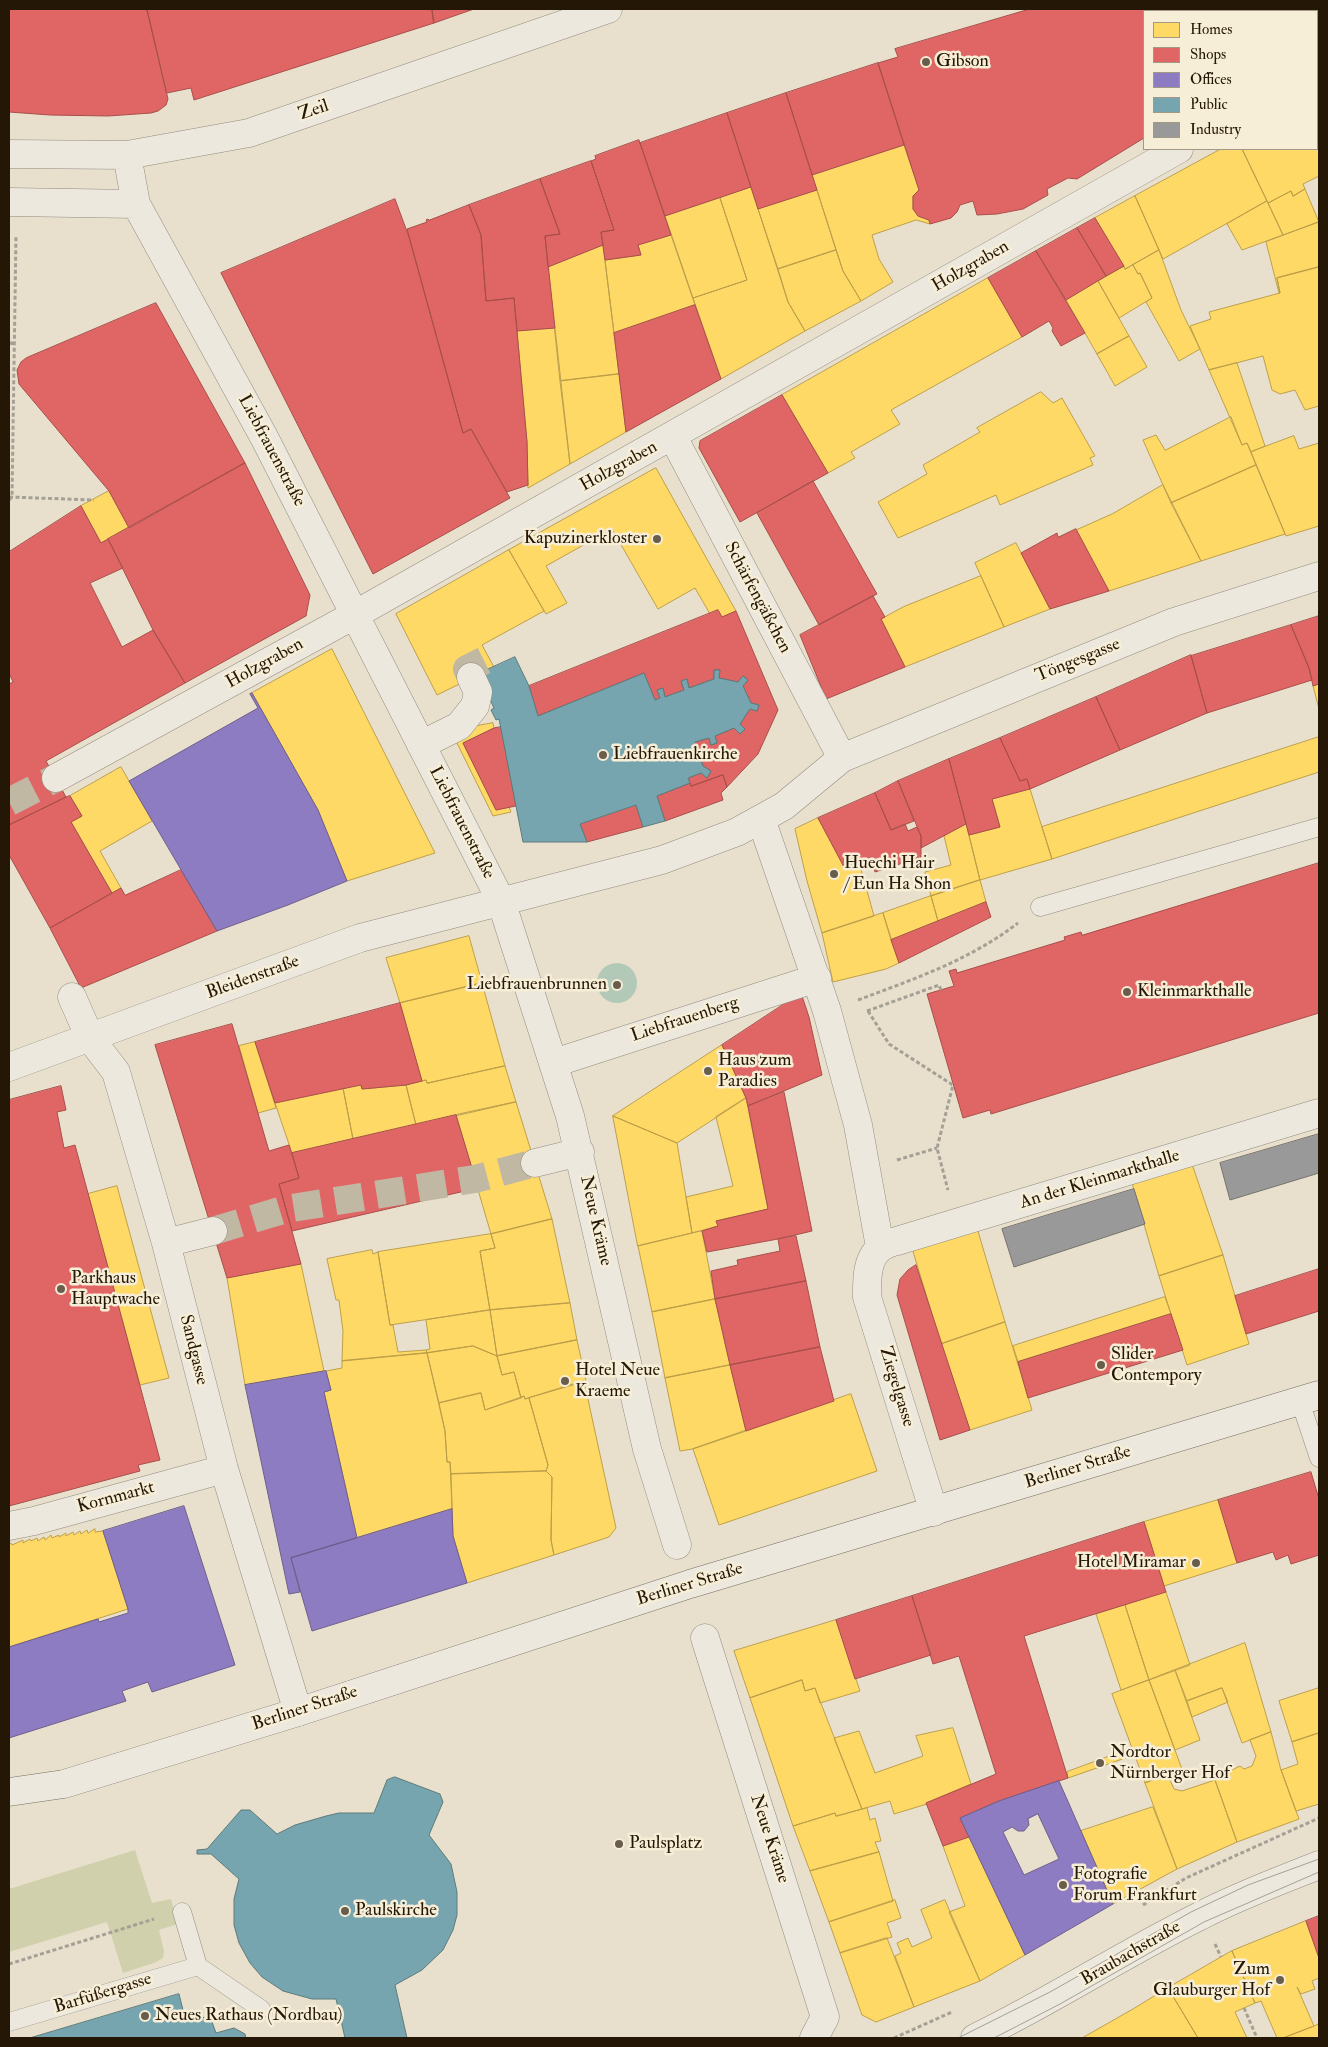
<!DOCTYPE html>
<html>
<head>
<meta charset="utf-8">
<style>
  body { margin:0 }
  #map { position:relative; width:1328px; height:2047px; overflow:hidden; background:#e8e0cc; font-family:"IM FELL Double Pica",serif }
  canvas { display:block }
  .frame { position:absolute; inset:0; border:10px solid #241705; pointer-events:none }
  .legend { position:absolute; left:1143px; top:10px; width:175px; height:140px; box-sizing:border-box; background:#f7eed7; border:1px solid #a39883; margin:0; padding:6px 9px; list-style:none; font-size:15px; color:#241705 }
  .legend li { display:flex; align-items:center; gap:10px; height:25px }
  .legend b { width:25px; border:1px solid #a39883 }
</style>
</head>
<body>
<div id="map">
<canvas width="1328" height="2047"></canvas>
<div class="frame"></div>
<ul class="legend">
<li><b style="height:14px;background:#ffd966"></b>Homes</li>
<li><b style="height:14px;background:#e06666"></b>Shops</li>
<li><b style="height:14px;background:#8e7cc3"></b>Offices</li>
<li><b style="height:14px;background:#76a5af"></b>Public</li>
<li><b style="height:14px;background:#999"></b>Industry</li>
</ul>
</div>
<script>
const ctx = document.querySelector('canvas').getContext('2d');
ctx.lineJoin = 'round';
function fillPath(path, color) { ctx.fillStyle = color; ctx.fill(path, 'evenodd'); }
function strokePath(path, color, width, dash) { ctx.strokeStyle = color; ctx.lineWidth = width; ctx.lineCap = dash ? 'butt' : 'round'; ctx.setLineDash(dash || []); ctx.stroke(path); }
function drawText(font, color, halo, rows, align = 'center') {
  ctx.font = font + ' "IM FELL Double Pica",serif'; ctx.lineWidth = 5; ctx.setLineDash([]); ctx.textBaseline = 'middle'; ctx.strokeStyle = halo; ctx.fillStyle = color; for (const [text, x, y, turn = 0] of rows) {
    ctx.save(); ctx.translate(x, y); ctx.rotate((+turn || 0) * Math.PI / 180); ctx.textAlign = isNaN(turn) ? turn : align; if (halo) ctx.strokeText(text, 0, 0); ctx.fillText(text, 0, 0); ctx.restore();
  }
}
const green = new Path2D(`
  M135,1850L152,1903L171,1899L178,1924L159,1930L164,1951L163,1958L154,1963L123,1973L107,1922L9,1952V1889Z`);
const water = new Path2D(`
  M597 983a20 20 0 1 1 40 0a20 20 0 1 1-40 0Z`);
const homes = new Path2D(`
  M1319,102V176L1303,184L1305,189L1293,196L1291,191L1268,203L1242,149H1317V103Z
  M904,145L919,190L913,196V209L918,216L929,220L930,224L916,220L872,235L879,259L893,282L861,301L843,271L812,175Z
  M1221,149H1242L1267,201L1163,259L1135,196Z
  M751,187L788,302L805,331L721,379L693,298L747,280L720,198Z
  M1305,189L1319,222L1283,235L1268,203L1291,191L1293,196Z
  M817,190L836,250L778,269L758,209Z
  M1135,196L1159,250L1125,269L1095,218Z
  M720,198L747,280L693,298L665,216Z
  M1267,201L1283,235L1242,250L1227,224Z
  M1319,222V267L1277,278L1280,293H1279L1266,242Z
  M671,235L695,305L614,333L605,260L641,255L638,245Z
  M603,245L619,374L560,381L548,267Z
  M836,250L843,271L861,301L805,331L788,302L778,269Z
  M1159,250L1181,310L1200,349L1179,361L1146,302L1152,298L1140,273L1138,274L1133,265Z
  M1133,265L1138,274L1140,273L1152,298L1119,318L1098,281L1124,266L1125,269Z
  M1319,267V406L1305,410L1295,390L1280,394L1272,390L1263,356L1209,370L1190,326L1211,319L1209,312L1280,293L1277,278Z
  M988,278L1022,337L891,410L900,424L851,452L855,458L828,473L782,395Z
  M1098,281L1129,336L1097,354L1066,300Z
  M555,328L570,464L528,488L527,442L517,331Z
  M1129,336L1147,367L1115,386L1097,354Z
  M1237,363L1265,446L1251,452L1247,443L1242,445L1209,370Z
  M619,374L626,432L570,464L560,381Z
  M1041,392L1053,403L1062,398L1095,456L1090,458L1093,465L1000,505L996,495L898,538L878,502L927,474L923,465L980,432L977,428Z
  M1231,417L1242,445L1247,443L1256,465L1171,503L1143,440L1156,435L1165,450Z
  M1294,436L1299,449L1319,443V526L1286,536L1251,452Z
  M1256,465L1285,534L1201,561L1171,503Z
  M656,468L736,611L722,617L718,610L710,614L695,588L658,609L612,529L546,566L567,603L546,614L509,550Z
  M1163,485L1201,561L1109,591L1076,530L1112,514Z
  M109,491L129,528L101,543L81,506Z
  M1016,543L1050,609L1004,627L975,563Z
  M509,550L544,611L482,645L494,667L437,695L396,614Z
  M981,576L1004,627L905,667L881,619L903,607Z
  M332,649L435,853L347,881L318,810L252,693Z
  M1319,684V709L1313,686Z
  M493,723L494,728L463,743L496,810L509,807L511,812L493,816L451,731Z
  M1319,737V772L1052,859L1042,827Z
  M121,767L152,821L100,851L121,888L112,893L71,822L82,816L70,796Z
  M1030,789L1052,859L980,880L969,835L1000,827L992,799Z
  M818,818L844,867L859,862L874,916L822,933L807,881L795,829Z
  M966,824L980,880L931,896L925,872L951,865L944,836Z
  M980,880L986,902L938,921L931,896Z
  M931,896L938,921L891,940L883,913Z
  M883,913L899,963L886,969L833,982L822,933Z
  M469,936L482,983L400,1003L386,958Z
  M482,983L505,1066L427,1083L426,1080L422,1081L400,1003Z
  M255,1042L276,1108L258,1113L239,1046Z
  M722,1045L746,1098L677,1143L613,1116Z
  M505,1066L516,1102L416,1125L406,1085L426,1080L427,1083Z
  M361,1085L362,1089L406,1085L416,1125L353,1139L343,1088Z
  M343,1088L353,1139L292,1153L275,1103Z
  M746,1098L768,1209L716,1221L718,1226L692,1233L686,1197L733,1186L716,1117Z
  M516,1102L552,1219L491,1234L456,1115Z
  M613,1116L677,1143L692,1233L638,1246Z
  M1192,1164L1223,1255L1159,1276L1132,1183Z
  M117,1186L169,1378L140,1385L88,1194Z
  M552,1219L570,1303L490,1310L480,1251L495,1248L491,1234Z
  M977,1228L1005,1322L941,1344L912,1248Z
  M702,1231L715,1299L652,1312L638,1246Z
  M491,1234L495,1248L480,1251L490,1310L390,1325L378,1252Z
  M372,1250L373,1254L378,1252L390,1325H393L398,1352L426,1350L427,1353L342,1361L343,1331L339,1300H336L327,1259Z
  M1223,1255L1249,1344L1187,1365L1159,1276Z
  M301,1264L324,1371L245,1385L227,1278Z
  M1165,1297L1171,1314L1018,1362L1013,1346Z
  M715,1299L730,1365L665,1378L652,1312Z
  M570,1303L577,1340L497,1356L490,1310Z
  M490,1310L497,1356L473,1346L427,1353L426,1350L430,1349L426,1320Z
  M1005,1322L1032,1410L970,1430L941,1344Z
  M577,1340L586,1381L525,1399L524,1396L521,1398L514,1372L502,1375L497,1356Z
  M473,1346L497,1356L502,1375L514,1372L521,1398L485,1410L481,1393L439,1403L427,1353Z
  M427,1353L445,1431L447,1462H450L452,1509L357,1538L324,1392L331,1390L326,1371L342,1368V1361Z
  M730,1365L746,1431L693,1449L680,1451L665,1378Z
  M584,1381L616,1528L609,1537L554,1555L551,1540L552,1477L546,1471L548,1465L529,1398Z
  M481,1393L485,1410L524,1396L525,1399L529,1398L548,1465L546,1471L451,1474L450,1462H447L445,1431L439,1403Z
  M851,1394L877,1471L719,1525L693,1449Z
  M546,1471L552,1477L551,1540L554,1555L467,1583L453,1536L451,1474Z
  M1218,1500L1237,1563L1164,1586L1144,1522Z
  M95,1529V1532L103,1531L128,1609L9,1647V1544L11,1543L12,1545L23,1540V1543L30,1539L31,1541L37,1538L38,1541L44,1537L45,1540L51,1535L52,1538L59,1535V1537L66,1533V1536L73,1532L74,1535L80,1531L81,1534L87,1530L88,1533Z
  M1166,1592L1190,1665L1149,1680L1125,1605Z
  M1125,1605L1149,1680L1121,1690L1096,1614Z
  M836,1620L860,1691L820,1703L815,1688L805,1691L802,1680L750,1698L734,1651Z
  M1245,1643L1271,1732L1242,1743L1222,1688L1187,1701L1175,1670Z
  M1175,1670L1200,1740L1175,1750L1149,1680Z
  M802,1680L805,1691L815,1688L862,1809L836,1816L835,1813L793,1826L750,1698Z
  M1149,1680L1182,1769L1145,1783L1112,1694Z
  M1222,1688L1228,1702L1192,1717L1187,1701Z
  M1319,1688V1733L1292,1742L1279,1701Z
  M953,1728L971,1784L926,1803L927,1804L894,1814L890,1801L862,1809L834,1738L859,1731L875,1773L923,1756L916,1736Z
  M1271,1732L1281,1770L1299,1819L1237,1842L1215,1780L1230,1774V1771L1240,1766L1244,1769L1252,1766L1256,1756L1250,1740Z
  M1319,1733V1804L1296,1811L1281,1770L1298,1764L1292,1742Z
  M1132,1748L1134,1755L1068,1778L1067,1772Z
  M1171,1773L1169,1778L1174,1789L1182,1791L1215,1780L1237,1842L1177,1869L1145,1783Z
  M1153,1807L1177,1869L1113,1904L1081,1831Z
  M867,1808L870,1820L875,1818L881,1841L875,1842L879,1852L810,1871L793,1826L835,1813L836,1816Z
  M969,1837L1025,1955L980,1981L949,1912L965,1906L943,1846Z
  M879,1852L893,1901L829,1922L810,1871Z
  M895,1900L901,1918L887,1923L892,1937L840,1953L829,1922Z
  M945,1900L980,1981L914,2007L895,1956L901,1953L897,1943L908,1938L912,1947L932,1938L921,1910Z
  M1306,1921L1319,1958V1978L1312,1981L1315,1989L1301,1994L1297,1987L1314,2026L1283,2038H1277L1261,2001L1255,2003L1232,1951Z
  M887,1938L914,2007L876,2022L862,2015L840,1953Z
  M1232,1951L1255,2003L1235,2012L1247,2038H1198L1168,1988Z
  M1168,1988L1198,2038H1082L1133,2009Z
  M1319,2024V2038H1283L1314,2026Z`);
const shops = new Path2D(`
  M9,9H147L168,99L166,105L158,111L151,113L108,116L50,115L9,112Z
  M147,9H432L434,23L194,100L191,88L167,93Z
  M432,9H474L434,23Z
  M1030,9H1165L1166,11H1144V138L1077,179L1068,178L1047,189L1048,195L1023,209L997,214L977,215L973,201L960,205L957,212L951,218L930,224L929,220L918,216L913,209V196L919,190L878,63L898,57L895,49Z
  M1165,9H1272V11H1166Z
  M878,63L904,145L812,175L786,93Z
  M786,93L817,190L758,209L727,113Z
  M727,113L751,187L665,216L640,143Z
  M639,140L671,235L638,245L641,255L605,260L601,232L614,230L591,161L596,159L595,156Z
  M591,161L614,230L601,232L603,245L548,267L545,236L560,234L540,179Z
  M540,179L560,234L545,236L555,328L517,331L514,298L486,301L481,235L469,205Z
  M395,199L409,237L463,433L471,429L510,498L373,574L221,273Z
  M469,205L481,235L486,301L514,298L527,442L528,485L507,492L471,429L463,433L407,229L427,222L426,220L428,219L429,220Z
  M1095,218L1124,266L1106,276L1077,228Z
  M1077,228L1106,276L1066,300L1036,251Z
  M1036,251L1085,333L1061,346L1052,331L1053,328L1049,321L1022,337L988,278Z
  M156,303L245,463L129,528L109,491L19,384L17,370L21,362L26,358Z
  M695,305L721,379L626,432L614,333Z
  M782,395L828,473L740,522L699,448L700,441Z
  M245,463L310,595L306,616L185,683L153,630L108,539Z
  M813,481L877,594L819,625L757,513Z
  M81,506L101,543L108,539L123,568L90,583L122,647L153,630L185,683L46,761L66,797L9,825V684L13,682L9,673V552Z
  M1076,529L1109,591L1050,609L1021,553L1057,533L1058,537Z
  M873,596L885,617L881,619L905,667L826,699L800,635Z
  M718,610L722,617L736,611L778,710L758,754L727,787L723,775L691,786L688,778L701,773L707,778L711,771L703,766L695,742L709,738L711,745L717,743L715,736L734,728L740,734L745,729L740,724L750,709L757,711L759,705L751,703L743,686L748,680L743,676L738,682L719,678L720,670H714V679L689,688L687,679L681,681L684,690L665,697L663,688L657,690L660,698L655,700L644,673L538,716L529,686Z
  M1319,616V684L1313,686L1309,668L1291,625Z
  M1291,625L1309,668L1312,680L1207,713L1191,656Z
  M1191,655L1207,713L1120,750L1096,697Z
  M1096,697L1120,750L1030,789L1027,779L1020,781L1000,738Z
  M501,727L516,806L496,810L463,743L494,728Z
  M1000,738L1020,781L1027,779L1030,789L992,799L1000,827L969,835L949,759Z
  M949,759L966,824L921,848V836L898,781Z
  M723,775L727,787L721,793L723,800L665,821L657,796L690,783L691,786Z
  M898,781L914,821L891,830L875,793Z
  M875,793L891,830L905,824L908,831L917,827L921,836V857L875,872L871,857L844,867L818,818Z
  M70,796L82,816L71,822L112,893L50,928L9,855V825L66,797Z
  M636,805L643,827L587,842L580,824Z
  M1319,863V1013L991,1114L990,1110L963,1118L927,994L954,986L949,971L956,969L957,973L1065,940L1064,937L1081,932L1082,935Z
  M181,870L217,931L81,988L50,928L121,888L125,895Z
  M986,902L991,917L899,963L891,940Z
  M801,993L809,1017L822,1075L748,1106L746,1098L722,1045Z
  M400,1003L422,1081L406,1085L362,1089L361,1085L275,1103L255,1042Z
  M232,1024L269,1151L289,1145L299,1178L279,1184L301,1264L227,1278L155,1045Z
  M61,1086L66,1110L57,1112L64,1148L75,1145L160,1460L138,1465L140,1471L9,1506V1100Z
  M784,1092L812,1231L778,1239L707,1252L702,1231L718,1226L716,1221L768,1209L748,1106Z
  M456,1115L478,1188L292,1231L279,1184L299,1178L292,1153Z
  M796,1236L806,1281L715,1299L711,1271L738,1265L737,1260L780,1251L778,1239Z
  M916,1265L970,1430L940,1440L897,1295L900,1279L908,1270Z
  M1319,1269V1311L1246,1334L1235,1296Z
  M806,1281L820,1347L730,1365L715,1299Z
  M1171,1314L1183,1350L1028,1398L1018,1362Z
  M820,1347L834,1401L746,1431L730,1365Z
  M1311,1472L1319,1499V1555L1291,1564L1288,1555L1276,1560L1273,1552L1237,1563L1218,1500Z
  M1144,1522L1166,1592L1024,1636L1068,1778L999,1801L960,1818L969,1837L943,1846L926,1803L996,1774L959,1656L933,1664L912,1596Z
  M912,1596L931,1655L855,1679L836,1620Z
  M1319,1916V1958L1306,1921Z`);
const offices = new Path2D(`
  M1272,9H1319V61L1317,62V11H1272Z
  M252,693L318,810L347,881L288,905L217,931L129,781L258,708L250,694Z
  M326,1371L331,1390L324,1392L357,1538L291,1558L300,1592L289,1594L245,1385Z
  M184,1506L235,1665L152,1692L148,1682L122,1691L126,1701L9,1738V1647L98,1619L99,1622L128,1613V1609L103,1531Z
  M452,1509L453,1536L467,1583L312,1631L291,1558Z
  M1059,1781L1113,1904L1025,1955L960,1818L999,1801ZM1038,1814L1059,1859L1024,1875L1003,1832L1012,1827L1018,1831H1024L1029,1825L1028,1819Z`);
const public = new Path2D(`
  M515,657L529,686L538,716L644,673L655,700L660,698L657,690L663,688L665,697L684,690L681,681L687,679L689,688L714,679V670H720L719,678L738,682L743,676L748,680L743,686L751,703L759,705L757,711L750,709L740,724L745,729L740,734L734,728L715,736L717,743L711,745L709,738L695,742L703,766L711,771L707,778L701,773L688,778L690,783L657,796L665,821L643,827L636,805L580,824L587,842H523L499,719L496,720L491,710L494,708L478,674Z
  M395,1777L440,1794L443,1802L429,1835L451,1864L457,1892V1915L453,1930L443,1950L422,1970L395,1985L407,2038H345L336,1999H312L283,1991L262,1977L250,1963L239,1943L234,1925V1899L239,1879L211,1854H197V1850L207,1849L241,1810H250L277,1834L295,1825L326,1816L339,1813H374L387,1780Z
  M179,1994L185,2018L197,2014L212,2022L216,2033L234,2028L245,2034L246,2038H30Z`);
const industry = new Path2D(`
  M1319,1134V1173L1230,1200L1220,1163Z
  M1134,1189L1145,1224L1014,1267L1002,1229Z`);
const streetTunnel = new Path2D(`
  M471,677L467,669L489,658
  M9,802L56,778
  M213,1231L286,1209L475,1179L535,1163`);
const path = new Path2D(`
  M9,343H15L9,344
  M9,497L94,500
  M9,500L12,497L16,235
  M858,1000C914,979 970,960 1018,923
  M867,1011L939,985L941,990
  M868,1011L889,1044L953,1085L937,1148L948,1190
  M897,1160L937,1148
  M1143,1905L1186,1878L1319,1818
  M1215,1944L1221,1957
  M9,1964L154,1919
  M1244,2008L1257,2038
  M894,2038L952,2012`);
const lane = new Path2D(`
  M1040,907L1319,827
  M1300,1401L1319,1458
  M198,1966L261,2009
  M9,2022L198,1966L182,1912`);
const street = new Path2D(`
  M1317,81L1319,80
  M9,154L127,155L249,133L608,9
  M127,155L136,204L264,437L501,901L570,1116L647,1449L677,1545
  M9,202L136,204
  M673,437L842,758
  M421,745L459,726L475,706L478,692L471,677
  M56,778L356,614L1179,149
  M761,819L827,1011L858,1125L880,1247
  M72,997L90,1038L116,1072L166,1243L224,1469L298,1712
  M554,1063L817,978
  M9,1067L360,938L662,860L737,832L784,806L842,758L1174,622L1319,576
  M535,1163L580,1152
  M166,1243L213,1231
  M934,1512L867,1297C867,1281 866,1257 882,1247C886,1244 892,1242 897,1241L1319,1113
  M9,1526L34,1521L224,1469
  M705,1638L825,2017L814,2038
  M975,2038C1052,2001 1123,1954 1200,1916C1238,1896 1279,1881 1319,1865`);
const secondary = new Path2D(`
  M9,1792L64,1784L298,1712L690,1584L1319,1395`);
const tram = new Path2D(`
  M958,2038L1050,1992L1191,1912L1248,1885L1319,1859
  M994,2038L1060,2004L1204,1922L1319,1872`);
const markers = [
  [926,62,5,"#695d4b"],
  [657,539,5,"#695d4b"],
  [603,755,5,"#695d4b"],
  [834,874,5,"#695d4b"],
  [617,985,5,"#695d4b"],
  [1127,992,5,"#695d4b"],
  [708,1071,5,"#695d4b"],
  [61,1289,5,"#695d4b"],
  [1101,1365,5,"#695d4b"],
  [565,1381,5,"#695d4b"],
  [1196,1563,5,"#695d4b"],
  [1100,1763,5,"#695d4b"],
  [619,1844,5,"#695d4b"],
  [1063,1885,5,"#695d4b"],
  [345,1911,5,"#695d4b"],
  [1280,1980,5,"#695d4b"],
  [145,2016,5,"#695d4b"]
];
const poiNames = [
  ["Gibson",936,62],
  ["Kapuzinerkloster",647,539,"right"],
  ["Liebfrauenkirche",613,755],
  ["Huechi Hair",844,864],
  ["/ Eun Ha Shon",844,885],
  ["Liebfrauenbrunnen",607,985,"right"],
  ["Kleinmarkthalle",1137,992],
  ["Haus zum",718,1061],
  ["Paradies",718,1082],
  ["Parkhaus",71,1279],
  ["Hauptwache",71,1300],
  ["Slider",1111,1355],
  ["Contempory",1111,1376],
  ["Hotel Neue",575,1371],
  ["Kraeme",575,1392],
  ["Hotel Miramar",1186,1563,"right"],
  ["Nordtor",1110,1753],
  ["Nürnberger Hof",1110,1774],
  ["Paulsplatz",629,1844],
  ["Fotografie",1073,1875],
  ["Forum Frankfurt",1073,1896],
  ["Paulskirche",355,1911],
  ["Zum",1270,1970,"right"],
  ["Glauburger Hof",1270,1991,"right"],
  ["Neues Rathaus (Nordbau)",155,2016]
];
const streetNames = [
  ["Zeil",314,111,-19],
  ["Holzgraben",971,267,-30],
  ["Liebfrauenstraße",271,451,62],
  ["Holzgraben",619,467,-29],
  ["Schärfengäßchen",757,598,62],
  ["Töngesgasse",1078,661,-22],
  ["Holzgraben",265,664,-29],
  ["Liebfrauenstraße",461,823,63],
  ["Bleidenstraße",253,978,-20],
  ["Liebfrauenberg",685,1020,-18],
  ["An der Kleinmarkthalle",1100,1180,-17],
  ["Neue Kräme",595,1221,77],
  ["Sandgasse",193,1350,76],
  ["Ziegelgasse",896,1387,73],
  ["Berliner Straße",1078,1468,-17],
  ["Kornmarkt",116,1498,-15],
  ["Berliner Straße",690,1585,-17],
  ["Berliner Straße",305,1709,-18],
  ["Neue Kräme",769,1839,72],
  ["Braubachstraße",1131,1954,-30],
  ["Barfüßergasse",103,1994,-17]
];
fillPath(green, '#d1d0ac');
fillPath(water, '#b3c9b7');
fillPath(homes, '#ffd966');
strokePath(homes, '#bd9f49', 1);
fillPath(shops, '#e06666');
strokePath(shops, '#a84e49', 1);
fillPath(offices, '#8e7cc3');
strokePath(offices, '#6e5e8a', 1);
fillPath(public, '#76a5af');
strokePath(public, '#5d7a7c', 1);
fillPath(industry, '#999');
strokePath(industry, '#76726d', 1);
strokePath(streetTunnel, '#c1b8a4', 28, [28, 14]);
strokePath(lane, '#928c7f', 19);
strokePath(street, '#928c7f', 29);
strokePath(secondary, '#777064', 29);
strokePath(path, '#a5a096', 3, [4, 2.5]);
strokePath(lane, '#ece8de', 18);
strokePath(street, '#ece8de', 28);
strokePath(secondary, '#ece8de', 28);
strokePath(tram, '#a5a096', 1);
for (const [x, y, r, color] of markers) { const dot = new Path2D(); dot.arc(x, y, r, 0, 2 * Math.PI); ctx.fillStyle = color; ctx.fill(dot); strokePath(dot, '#f7eed7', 2); }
drawText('18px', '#241705', '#f7eed7', poiNames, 'left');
drawText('18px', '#241705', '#f7eed7', streetNames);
</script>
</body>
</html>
